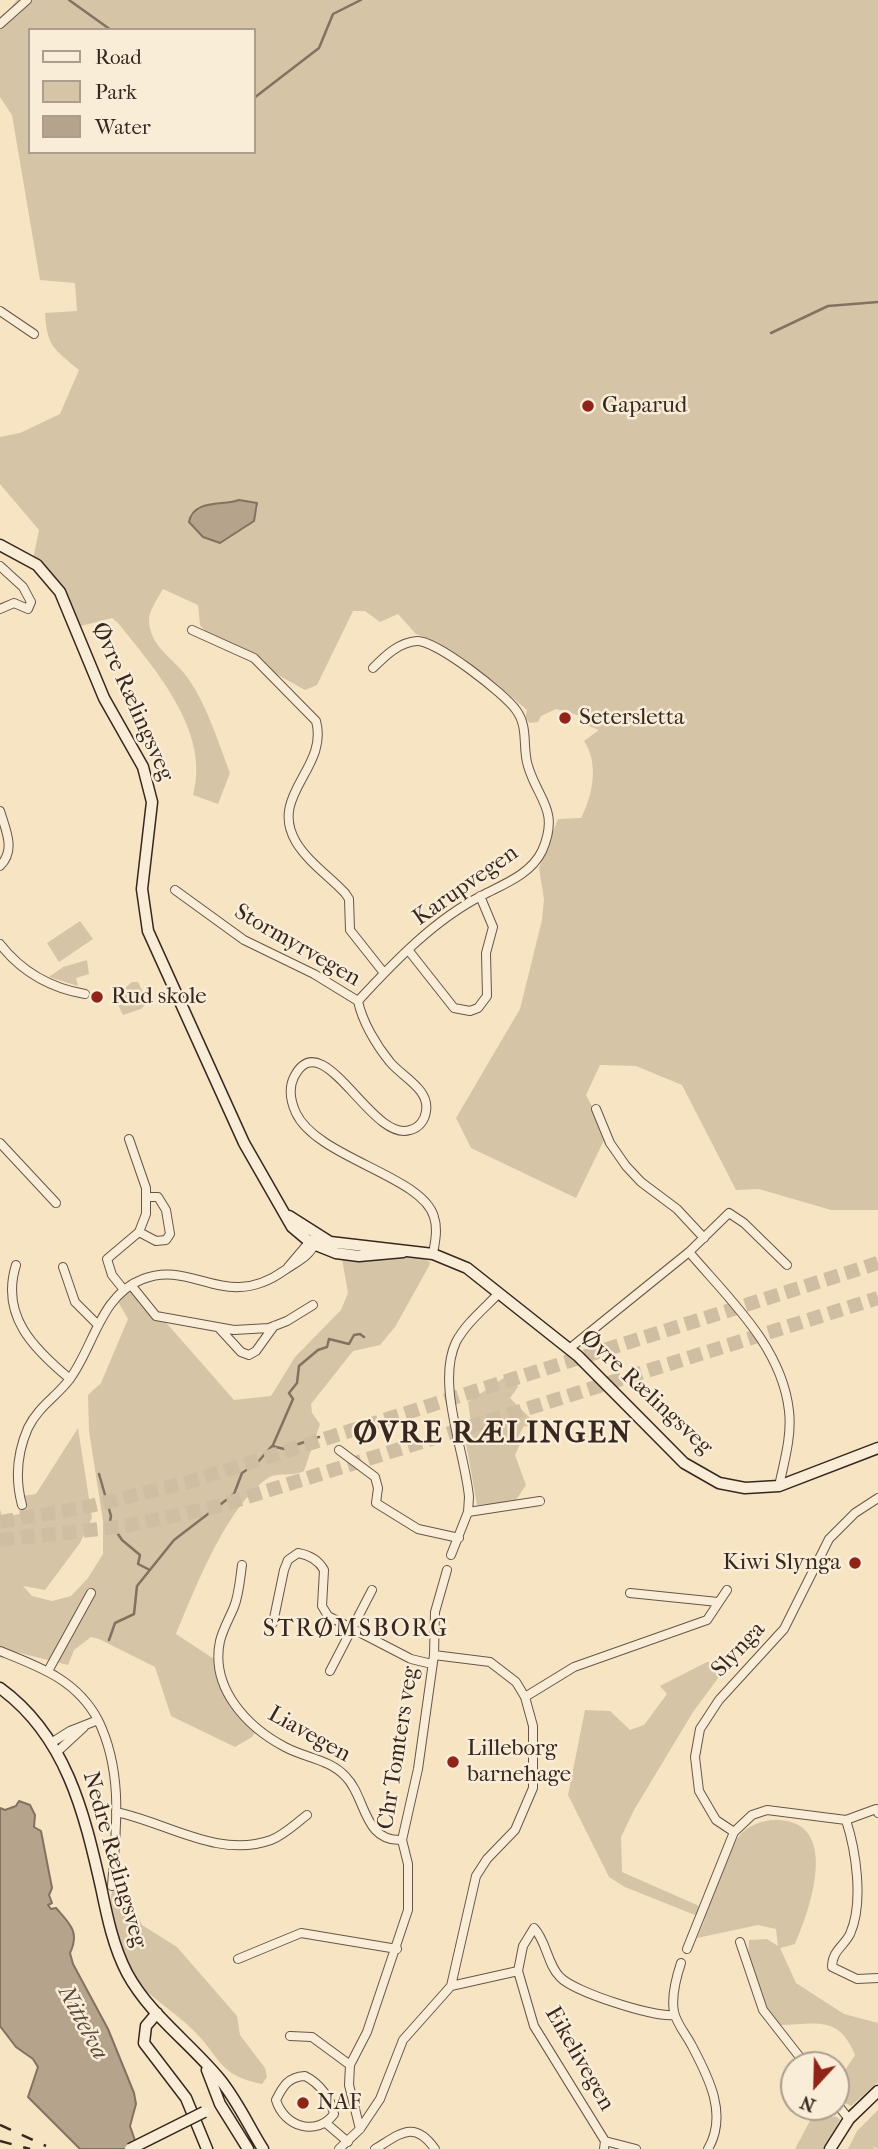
<!DOCTYPE html>
<html>
<head>
<meta charset="utf-8">
<style>
  body { margin:0 }
  #map { position:relative; width:878px; height:2149px; overflow:hidden; background:#f6e4c3; font-family:"IM FELL French Canon",serif }
  canvas { display:block }
  .legend { position:absolute; left:28px; top:28px; width:228px; height:126px; box-sizing:border-box; background:#f9edd8; border:2px solid #ab9e8e; margin:0; padding:9px 12px; list-style:none; font-size:21px; color:#37271e }
  .legend li { display:flex; align-items:center; gap:14px; height:35px }
  .legend b { width:35px; border:2px solid #ab9e8e }
  .north { position:absolute; left:780px; top:2051px; width:70px; height:70px; box-sizing:border-box; background:#f9edd8; border:2px solid #ab9e8e; border-radius:50%; rotate:202deg; font-size:19px; font-weight:700; line-height:28px; text-align:center; color:#37271e }
  .north::after { content:''; display:block; margin:auto; width:24px; height:32px; background:#8f2418; clip-path:polygon(50% 0,100% 100%,50% 72%,0 100%) }
</style>
</head>
<body>
<div id="map">
<canvas width="878" height="2149"></canvas>
<ul class="legend">
<li><b style="height:9px;background:#f9edd8"></b>Road</li>
<li><b style="height:19px;background:#d6c4a7"></b>Park</li>
<li><b style="height:19px;background:#b5a48b"></b>Water</li>
</ul>
<div class="north">N</div>
</div>
<script>
const ctx = document.querySelector('canvas').getContext('2d');
ctx.lineJoin = 'round';
function fillPath(path, color) { ctx.fillStyle = color; ctx.fill(path, 'evenodd'); }
function strokePath(path, color, width, dash) { ctx.strokeStyle = color; ctx.lineWidth = width; ctx.lineCap = dash ? 'butt' : 'round'; ctx.setLineDash(dash || []); ctx.stroke(path); }
function drawText(font, color, halo, rows, align = 'center') {
  ctx.font = font + ' "IM FELL French Canon",serif'; ctx.lineWidth = 5; ctx.setLineDash([]); ctx.textBaseline = 'middle'; ctx.strokeStyle = halo; ctx.fillStyle = color; for (const [text, x, y, turn = 0] of rows) {
    ctx.save(); ctx.translate(x, y); ctx.rotate((+turn || 0) * Math.PI / 180); ctx.textAlign = isNaN(turn) ? turn : align; if (halo) ctx.strokeText(text, 0, 0); ctx.fillText(text, 0, 0); ctx.restore();
  }
}
const green = new Path2D(`
  M17,0H878V1210H831L759,1189L736,1190L682,1085L636,1066L600,1065L586,1095L607,1134L576,1198L471,1148L456,1118L520,1009L542,920L544,899L539,868L558,819L581,818C593,795 599,763 584,741L599,730L589,726L588,718L556,709L541,716L538,722L530,723L525,718L527,710L492,680L437,642L416,634L398,614L380,622L365,611H353L317,685L305,690L210,637L200,625L198,605L163,589C158,598 150,609 149,619C149,645 170,656 184,673C206,701 217,739 230,773L218,804L193,795C211,732 155,669 118,623L112,618L73,628L70,612L33,559L39,530L0,484V437L20,433L60,414L79,370C54,349 47,347 45,313L77,311L75,283L40,280L12,115L0,97V20ZM30,30H254V152H30ZM234,502L258,507L255,517L221,543L189,519C198,503 217,502 234,502Z
  M80,921L93,939L59,962L47,943Z
  M87,960L89,974L76,978L78,986L49,977L63,967Z
  M132,982H138L148,1002L141,1009L123,1015L112,993L123,990Z
  M340,1247L417,1256L430,1262L429,1266L395,1327L380,1345L353,1351L311,1404L312,1413L320,1424L304,1471C293,1477 276,1472 268,1478C226,1507 195,1589 176,1634L214,1659L219,1677L257,1730L252,1737L235,1747L171,1716L155,1667L99,1639L91,1637L74,1650L68,1665L0,1648V1509L2,1517L20,1514L16,1497L36,1494L78,1428L92,1518L80,1543L45,1590L23,1586L32,1596L52,1601L71,1596L88,1578L103,1554V1521L89,1431L88,1395L101,1383L128,1319L117,1300L134,1286L234,1400L271,1396L295,1357L341,1310L348,1293Z
  M511,1373L518,1387L510,1398L532,1420L528,1427L524,1426L518,1437L520,1444L515,1455L526,1485L514,1503L477,1505L464,1432L471,1423L468,1402Z
  M707,1662H730L693,1712L634,1810L621,1837L622,1872L706,1909C715,1890 728,1849 740,1835C748,1825 766,1819 778,1820C841,1822 810,1910 795,1944L780,1948L796,1983L844,2014L878,2023V2082L851,2106L836,2098V2084L855,2055C839,2015 817,2024 780,2025L766,2013L748,1962L749,1940L767,1939L778,1946L776,1929L758,1925L697,1938L705,1919L625,1887L609,1877L568,1795L585,1710L610,1711L630,1730L644,1725L667,1694L660,1686Z
  M121,1878L142,1925L177,1947L237,2016L240,2035L265,2068L267,2077L262,2084C217,2075 221,2057 193,2030C172,2009 143,1994 127,1968C119,1956 117,1936 114,1922C110,1904 107,1892 121,1878Z
  M878,2110V2149L872,2146L875,2149H848L857,2131Z
  M813,2115L837,2117L840,2120L823,2149H795Z`);
const water = new Path2D(`
  M239,500L257,503L254,521L220,543L203,537L189,522C193,499 223,506 239,500Z
  M19,1801L30,1805L35,1815L34,1827L41,1831L52,1888L49,1895L52,1903L48,1905L51,1909L56,1908C70,1924 80,1932 70,1953L73,1964L108,2029L134,2093L136,2104L130,2126L138,2149H80L28,2097L38,2067L33,2059L16,2047L0,2026V1808L5,1810L16,1806Z`);
const stream = new Path2D(`
  M69,0L111,30
  M254,98L319,48L333,14L361,0
  M771,333L828,306L878,302
  M273,1445L293,1399L289,1393L297,1383L299,1366L318,1350L327,1347L329,1339L349,1344L354,1335L360,1334L364,1337
  M99,1474L111,1516L110,1522L122,1540L140,1555L138,1564L148,1569
  M109,1640L115,1623L134,1614L137,1586L174,1540L234,1494L242,1473L257,1463L272,1446L284,1449L319,1437`);
const motorwayTunnel = new Path2D(`
  M0,1522L82,1508L189,1482L878,1263
  M0,1540L126,1526L219,1506L878,1298`);
const minor = new Path2D(`
  M0,24L27,0
  M0,311L34,334
  M0,566L23,587L31,602L28,609L14,603L0,609
  M192,630L254,658L316,721C329,768 268,795 296,842C308,862 329,876 345,893L349,899L350,930L384,973
  M0,811C6,831 16,850 0,866
  M175,890L244,940L314,974L358,1001C362,1021 376,1045 390,1062C401,1076 430,1089 426,1111C425,1120 419,1128 410,1130C371,1143 323,1021 294,1077C288,1089 291,1102 296,1113C317,1158 423,1176 434,1217C438,1229 435,1242 433,1254
  M0,944C21,971 51,988 85,994
  M409,951L454,1008L470,1011L478,1008L487,996L486,953L493,927L480,896
  M358,1001C394,962 435,919 483,895C504,884 531,874 542,851C560,810 538,800 528,766C522,748 529,727 516,710C505,694 436,640 417,641C399,642 385,656 373,668
  M596,1109L610,1143L626,1166L641,1182L677,1209L704,1238
  M0,1143L56,1203
  M139,1232L156,1241L166,1240L170,1234L166,1210L158,1197H147
  M689,1252C729,1299 782,1347 789,1411C792,1436 784,1462 779,1486
  M16,1265C0,1316 34,1349 70,1379
  M63,1267L75,1302L98,1325
  M288,1267L311,1240
  M131,1285L156,1316L234,1330L269,1328L287,1321L313,1305
  M124,1290L112,1275L107,1259L139,1232L146,1214V1188L129,1139
  M219,1328L241,1352L249,1355L256,1351L274,1326
  M569,1349L689,1252L729,1213L744,1223L787,1265
  M339,1450L375,1477L378,1488L376,1503L418,1529L459,1538
  M878,1498L855,1513L829,1539L784,1629L719,1700L700,1729L695,1757L699,1791L716,1820L734,1832L752,1815L767,1810L846,1820L876,1809L878,1813
  M22,1505C15,1479 17,1453 28,1428C38,1407 56,1397 69,1380C94,1347 100,1295 143,1279C193,1259 225,1313 285,1270C298,1261 309,1257 316,1242
  M468,1512L540,1501
  M451,1555L468,1512L469,1497C465,1452 436,1384 456,1342C466,1323 485,1308 499,1293
  M242,1565C240,1579 239,1595 234,1607C229,1619 223,1629 220,1641C210,1688 247,1727 285,1747C305,1758 330,1759 346,1777C366,1797 363,1842 402,1840
  M630,1593L718,1602
  M273,1623L284,1570L288,1560L298,1553C309,1555 318,1559 324,1570L322,1606L328,1616L411,1659L432,1664
  M0,1651C40,1667 77,1680 98,1720L70,1731L51,1743
  M48,1671L91,1593
  M330,1671L372,1590
  M525,1697L574,1667L707,1620L727,1590
  M98,1720C124,1773 116,1830 112,1886
  M57,1752L84,1727
  M116,1812C166,1822 218,1859 271,1840C284,1835 295,1824 307,1815
  M846,1820C856,1851 864,1903 850,1934C844,1946 832,1951 832,1967L857,1979L878,1978
  M740,1942L763,2010L806,2065
  M687,1949L734,1832
  M238,1959L301,1933L397,1949
  M681,1963C676,1978 671,1996 674,2012C677,2025 686,2034 692,2046C709,2078 728,2115 708,2149
  M518,1971L523,1946L534,1928C547,1942 547,1964 560,1977C574,1992 655,2018 675,2015
  M451,1986L518,1971L534,2026L605,2141L604,2149
  M290,2036L312,2037L350,2065
  M305,2076C319,2083 331,2098 334,2114C317,2137 284,2127 276,2100C283,2086 288,2077 305,2076Z
  M836,2103L849,2119
  M327,2124L348,2142
  M360,2129L349,2085L350,2065L367,2032L408,1910V1864L402,1840L418,1769L434,1655
  M605,2141L636,2149
  M339,2149L360,2129L380,2099L403,2040L451,1986L476,1876L487,1859L515,1830L533,1788V1726L525,1697L516,1682L490,1662L434,1655L435,1612L447,1570
  M375,2149C400,2134 414,2119 435,2149`);
const secondary = new Path2D(`
  M0,545L37,565L60,592L104,698L143,767L152,802L142,889L148,931L244,1143L292,1227L311,1243L336,1253L359,1256L403,1252
  M289,1216L330,1242L433,1254L467,1268L578,1356L684,1463L719,1483L745,1488L779,1486L878,1448
  M0,1688C66,1736 84,1812 101,1887C107,1916 113,1946 127,1973C149,2014 189,2042 218,2077C236,2098 248,2125 263,2149
  M157,2013L146,2026L144,2043L186,2098L207,2149
  M207,2070L220,2104L248,2149
  M830,2149L849,2119L878,2091`);
const rail = new Path2D(`
  M0,2125L46,2146
  M0,2141L30,2149`);
const secondaryBridge = new Path2D(`
  M130,2149L204,2112`);
const markers = [
  [588,406,7,"#8f2418"],
  [565,718,7,"#8f2418"],
  [97,997,7,"#8f2418"],
  [855,1563,7,"#8f2418"],
  [453,1762,7,"#8f2418"],
  [303,2103,7,"#8f2418"]
];
const poiNames = [
  ["Gaparud",602,406],
  ["Setersletta",579,718],
  ["Rud skole",111,997],
  ["Kiwi Slynga",841,1563,"right"],
  ["Lilleborg",467,1749],
  ["barnehage",467,1775],
  ["NAF",317,2103]
];
const streetNames = [
  ["Øvre Rælingsveg",132,702,66],
  ["Karupvegen",466,886,-35],
  ["Stormyrvegen",297,946,30],
  ["Øvre Rælingsveg",646,1393,43],
  ["Slynga",739,1650,-47],
  ["Liavegen",309,1735,29],
  ["Chr Tomters veg",399,1748,-81],
  ["Nedre Rælingsveg",114,1860,74],
  ["Eikelivegen",579,2059,60]
];
const neighbourhoodNames = [
  ["STRØMSBORG",356,1630]
];
const waterNames = [
  ["Nittelva",82,2023,62]
];
const districtNames = [
  ["ØVRE RÆLINGEN",493,1435]
];
fillPath(green, '#d6c4a7');
fillPath(water, '#b5a48b');
strokePath(water, '#83725f', 2);
strokePath(stream, '#83725f', 2.5);
strokePath(motorwayTunnel, '#d0bea2', 14, [14, 7]);
strokePath(minor, '#675647', 10);
strokePath(secondary, '#37271e', 13);
strokePath(minor, '#f9edd8', 8);
strokePath(secondary, '#f9edd8', 10);
strokePath(rail, '#37271e', 2.5, [12, 12]);
strokePath(secondaryBridge, '#37271e', 13, []);
strokePath(secondaryBridge, '#f9edd8', 10);
for (const [x, y, r, color] of markers) { const dot = new Path2D(); dot.arc(x, y, r, 0, 2 * Math.PI); ctx.fillStyle = color; ctx.fill(dot); strokePath(dot, '#f9edd8', 2.5); }
drawText('23px', '#37271e', '#f9edd8', poiNames, 'left');
drawText('23px', '#37271e', '#f9edd8', streetNames);
ctx.letterSpacing = '2px';
drawText('24px', '#37271e', '#f9edd8', neighbourhoodNames);
ctx.letterSpacing = '0px';
drawText('italic 24px', '#5d4c3f', '#f9edd8', waterNames);
ctx.letterSpacing = '2px';
drawText('bold 30px', '#37271e', '#f9edd8', districtNames);
ctx.letterSpacing = '0px';
</script>
</body>
</html>
